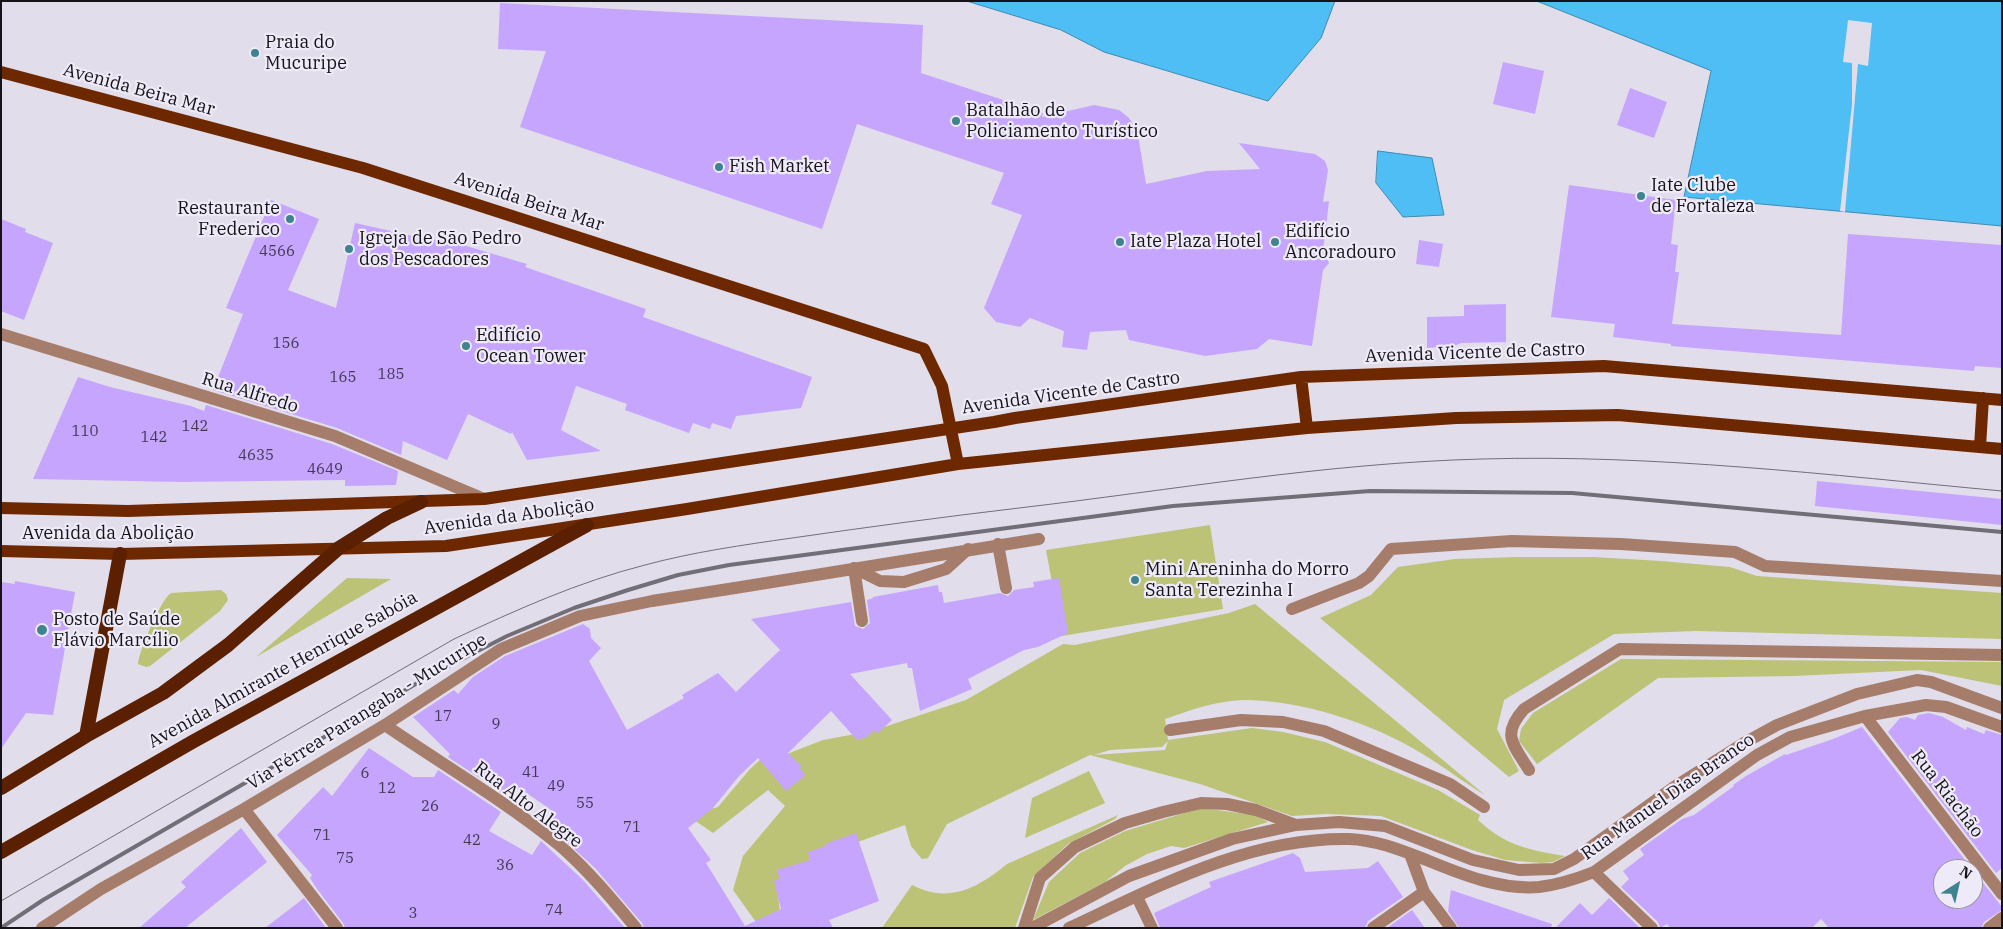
<!DOCTYPE html>
<html>
<head>
<meta charset="utf-8">
<style>
  body { margin:0 }
  #map { position:relative; width:2003px; height:929px; overflow:hidden; background:#e1ddea; font-family:"IBM Plex Serif",serif }
  canvas { display:block }
  .frame { position:absolute; inset:0; border:2px solid #151318; pointer-events:none }
  .north { position:absolute; left:1933px; top:859px; width:50px; height:50px; box-sizing:border-box; background:#eeeaf7; border:1px solid #97949e; border-radius:50%; rotate:35deg; font-size:14px; font-weight:700; line-height:20px; text-align:center; color:#151318 }
  .north::after { content:''; display:block; margin:auto; width:18px; height:22px; background:#3e8390; clip-path:polygon(50% 0,100% 100%,50% 72%,0 100%) }
</style>
</head>
<body>
<div id="map">
<canvas width="2003" height="929"></canvas>
<div class="frame"></div>
<div class="north">N</div>
</div>
<script>
const ctx = document.querySelector('canvas').getContext('2d');
ctx.lineJoin = 'round';
function fillPath(path, color) { ctx.fillStyle = color; ctx.fill(path, 'evenodd'); }
function strokePath(path, color, width, dash) { ctx.strokeStyle = color; ctx.lineWidth = width; ctx.lineCap = dash ? 'butt' : 'round'; ctx.setLineDash(dash || []); ctx.stroke(path); }
function drawText(font, color, halo, rows, align = 'center') {
  ctx.font = font + ' "IBM Plex Serif",serif'; ctx.lineWidth = 4.5; ctx.setLineDash([]); ctx.textBaseline = 'middle'; ctx.strokeStyle = halo; ctx.fillStyle = color; for (const [text, x, y, turn = 0] of rows) {
    ctx.save(); ctx.translate(x, y); ctx.rotate((+turn || 0) * Math.PI / 180); ctx.textAlign = isNaN(turn) ? turn : align; if (halo) ctx.strokeText(text, 0, 0); ctx.fillText(text, 0, 0); ctx.restore();
  }
}
const green = new Path2D(`
  M1210,525L1223,609L1062,636L1046,550Z
  M1518,557H1593L1661,561L1730,567L1757,576L2002,593V639L1696,631L1614,634L1504,700L1497,729L1519,771L1509,777L1320,618L1371,595L1398,567L1455,559Z
  M347,578L391,579L256,657Z
  M221,590L226,594L228,600L220,611L150,666L146,667L138,664C139,651 161,599 171,593Z
  M1255,604L1485,795C1463,782 1443,766 1421,753C1372,723 1301,700 1243,700C1216,701 1190,710 1165,719L1168,740L1252,728L1283,732L1325,742L1438,790L1480,815L1478,820C1506,846 1529,850 1565,856L1553,862L1541,863L1505,860L1472,850L1381,816L1326,814L1292,816L1200,784L1090,755L947,824L928,858L922,859L911,846L905,825L830,852L777,887L780,912L756,922L733,890L743,856L785,806L768,790L713,833L687,815L718,807L750,769L773,748L787,754L823,740L872,731L966,700L1063,644L1075,645L1229,613ZM1168,741L1165,750L1094,755L1110,750L1162,747Z
  M1621,659L2002,662V686L1921,670L1794,676L1658,678L1537,764L1519,741L1521,729L1533,713Z
  M1089,771L1105,803L1025,838L1032,798Z
  M1201,808L1255,815L1268,822L1184,848L1171,846L1147,854L1125,866L1105,882L1033,920L1049,882L1080,853L1125,831Z
  M1118,815L1115,819L1068,844L1033,877L1015,928H882L912,885C949,904 978,888 1007,864Z`);
const water = new Path2D(`
  M967,1H1335L1321,38L1268,101L1104,52L1061,30Z
  M1537,1H2002V226L1684,197L1711,71Z
  M1378,151L1432,158L1444,215L1403,217L1376,183Z`);
const pier = new Path2D(`
  M1848,20L1872,23L1868,66L1858,64L1845,212L1840,211L1852,104V63L1843,62Z`);
const building = new Path2D(`
  M500,3L923,25L921,73L1043,113L1042,117L1094,105L1119,110L1128,117L1137,129L1146,184L1207,171L1260,169L1239,143L1315,154L1325,161L1328,170L1323,202L1329,201L1323,252L1329,263L1323,270L1312,346L1269,339L1257,349L1205,356L1129,340L1126,330L1090,332L1087,350L1062,347L1064,331L1030,318L1020,327L996,322L984,308L1022,215L991,204L1004,173L857,124L822,229L520,127L546,51L498,49Z
  M1503,62L1544,71L1535,114L1493,104Z
  M1630,88L1667,102L1654,138L1617,125Z
  M1569,185L1676,200L1671,244L1678,245L1675,272H1679L1672,324L1841,335L1848,234L2002,245V368L1975,366L1974,371L1671,346V344L1613,337L1615,324L1551,317Z
  M271,200L319,219L288,290L336,308L355,223L391,231L390,232L456,243L527,264L525,267L646,309L643,317L812,377L801,408L736,416L731,429L712,423L710,429L693,423L689,433L625,410L627,404L576,386L561,430L601,451L527,460L512,432L511,434L468,414L447,460L403,441L401,455L337,428L213,390L243,314L226,308Z
  M1,219L26,229L25,232L53,243L24,320L1,311Z
  M1419,240L1443,244L1439,267L1416,264Z
  M1506,304V342L1461,343L1454,346L1427,348V317L1464,316V305Z
  M78,377L110,387L191,406L204,411L206,405L332,444L398,471L396,485L345,486V480L181,482L33,479Z
  M1817,481L2002,499V525L1815,506Z
  M1059,578L1068,633L1038,647L1024,650L968,679L972,689L920,711L912,668H908L907,663L850,674L892,720L878,733L873,731L867,737L857,740L831,711L788,753L802,767L800,769L806,775L786,791L758,758L739,776L713,808L688,828L711,860L706,863L745,926L781,909L774,881L780,879L777,870L810,860L808,852L826,846L825,844L856,833L879,901L829,920L833,928H644L642,923L595,868L550,827L554,820L551,818L554,812L518,787L510,798L448,757L450,754L413,717L454,690L458,694L473,677L505,656L583,624L590,629L591,638L601,648L589,661L627,730L684,698L682,695L718,673L736,692L780,650L751,619L851,602L855,626L863,629L870,623L867,600L873,598V597L938,585L939,592H942L944,603L1000,593L1008,596L1014,590L1034,587L1033,582Z
  M15,581L75,592L53,715L26,713L1,749V582L15,584Z
  M1929,713L1943,717L1966,730L1967,727L1984,734L1986,730L2002,735V868L1996,873L1888,732L1900,718L1907,717L1915,720L1918,715Z
  M1862,727L1972,869H1943V899H1973V870L2002,907V910L1984,922L1981,928H1829L1821,919L1812,928H1670L1667,924L1660,928L1658,922L1621,887L1629,879L1623,871L1644,855L1640,849L1682,819L1694,815L1734,786L1733,785L1746,776L1785,754L1786,755L1833,739Z
  M369,748L413,777H434L438,770L501,812L489,831L532,855L541,841L583,880L625,928H345L343,923L317,889L310,878L312,875L277,835L323,787L332,796Z
  M241,828L267,862L185,928H139L186,887L181,882Z
  M1293,853L1300,858L1305,872L1368,868L1378,861L1403,897L1368,921L1365,928H1160L1154,913L1211,887L1209,882Z
  M1451,890L1552,924L1551,928H1459L1448,911Z
  M304,898L326,928H265Z
  M1609,898L1640,928H1555L1580,903L1592,915Z
  M1412,910L1425,928H1387Z`);
const service = new Path2D(`
  M998,544L1006,588
  M854,568L880,581L904,582L946,569L968,549
  M854,568L862,621
  M735,588L1039,539
  M1137,897L1152,928
  M1373,928L1424,892
  M1989,928L2002,918`);
const pedestrian = new Path2D(`
  M1292,609L1359,583L1369,576L1391,549L1512,541L1621,544L1735,552L1765,566L2002,581
  M1170,730L1241,720L1283,722L1324,731L1450,784L1484,807
  M1529,770C1513,744 1501,735 1524,709L1620,649L2002,655
  M1024,928L1040,878L1075,847L1125,823L1163,812L1201,803L1227,804L1256,810L1296,825
  M1032,928L1129,876L1232,839L1296,825L1339,822L1385,826L1473,860L1519,870L1554,869L1574,859L1674,787L1744,743L1777,725L1857,694L1917,680L1931,682L2002,708`);
const minor = new Path2D(`
  M1,334L335,436L484,499
  M1865,716L2002,894
  M385,725C442,764 505,801 558,844C587,869 612,899 636,928
  M244,809L337,928
  M1410,854L1424,892L1451,928
  M1594,872L1652,928
  M42,928L101,889L244,809L385,725L501,649L580,616L652,601L735,588
  M1069,928C1157,887 1249,837 1349,839C1377,840 1403,851 1429,861C1463,875 1501,890 1539,887C1558,885 1576,879 1594,872L1757,755L1790,737L1865,716L1926,705L1946,707L2002,727`);
const primary = new Path2D(`
  M1,72L363,168L924,349L942,386L958,464
  M1301,377L1307,428
  M1980,447L1983,398
  M1,508L128,511L484,499L994,422L1015,418L1301,377L1604,366L2002,400
  M1,551L120,554L446,546L687,509L958,464L1307,428L1456,418L1618,415L2002,449`);
const trunk = new Path2D(`
  M86,736L120,554
  M1,788L86,736L163,693L228,645L339,548L387,518L421,502
  M1,852L194,741L587,525`);
const tram = new Path2D(`
  M1,901L454,639C516,610 578,582 645,565C693,552 743,545 792,538C868,527 943,517 1019,508C1173,490 1327,463 1482,459C1655,454 1829,475 2002,491`);
const rail = new Path2D(`
  M1,928L43,900L433,674L507,636L574,608L628,590L678,575L729,565L1173,506L1370,491L1572,493L2002,532`);
const markers = [
  [255,53,5,"#3e8390"],
  [956,121,5,"#3e8390"],
  [719,167,5,"#3e8390"],
  [1641,196,5,"#3e8390"],
  [290,219,5,"#3e8390"],
  [1120,242,5,"#3e8390"],
  [1275,242,5,"#3e8390"],
  [349,249,5,"#3e8390"],
  [466,346,5,"#3e8390"],
  [1135,580,5,"#3e8390"],
  [42,630,6,"#3e8390"]
];
const numberNames = [
  ["4566",277,252],
  ["156",286,344],
  ["185",391,375],
  ["165",343,378],
  ["142",195,427],
  ["110",85,432],
  ["142",154,438],
  ["4635",256,456],
  ["4649",325,470],
  ["17",443,717],
  ["9",496,725],
  ["41",531,773],
  ["6",365,774],
  ["49",556,787],
  ["12",387,789],
  ["55",585,804],
  ["26",430,807],
  ["71",632,828],
  ["71",322,836],
  ["42",472,841],
  ["75",345,859],
  ["36",505,866],
  ["74",554,911],
  ["3",413,914]
];
const poiNames = [
  ["Praia do",265,43],
  ["Mucuripe",265,64],
  ["Batalhão de",966,111],
  ["Policiamento Turístico",966,132],
  ["Fish Market",729,167],
  ["Iate Clube",1651,186],
  ["de Fortaleza",1651,207],
  ["Restaurante",280,209,"right"],
  ["Frederico",280,230,"right"],
  ["Edifício",1285,232],
  ["Ancoradouro",1285,253],
  ["Igreja de São Pedro",359,239],
  ["dos Pescadores",359,260],
  ["Iate Plaza Hotel",1130,242],
  ["Edifício",476,336],
  ["Ocean Tower",476,357],
  ["Mini Areninha do Morro",1145,570],
  ["Santa Terezinha I",1145,591],
  ["Posto de Saúde",53,620],
  ["Flávio Marcílio",53,641]
];
const streetNames = [
  ["Avenida Beira Mar",139,90,15],
  ["Avenida Beira Mar",529,202,18],
  ["Avenida Vicente de Castro",1475,353,-2],
  ["Rua Alfredo",250,393,17],
  ["Avenida Vicente de Castro",1071,393,-8],
  ["Avenida da Abolição",509,517,-8],
  ["Avenida da Abolição",108,534],
  ["Avenida Almirante Henrique Sabóia",283,670,-29],
  ["Via Férrea Parangaba - Mucuripe",367,712,-32],
  ["Rua Riachão",1947,794,52],
  ["Rua Manuel Dias Branco",1668,797,-35],
  ["Rua Alto Alegre",528,805,37]
];
fillPath(green, '#bcc276');
fillPath(water, '#4ebef5');
strokePath(water, '#3d8bb3', 1);
fillPath(pier, '#e1ddea');
fillPath(building, '#c6a5fe');
strokePath(service, '#a57d6a', 12);
strokePath(pedestrian, '#a57d6a', 12);
strokePath(minor, '#a57d6a', 12);
strokePath(primary, '#6d2800', 12);
strokePath(trunk, '#5a2001', 14);
strokePath(tram, '#716e77', 1);
strokePath(rail, '#716e77', 4);
for (const [x, y, r, color] of markers) { const dot = new Path2D(); dot.arc(x, y, r, 0, 2 * Math.PI); ctx.fillStyle = color; ctx.fill(dot); strokePath(dot, '#eeeaf7', 2); }
drawText('15px', '#413852', null, numberNames);
drawText('18px', '#151318', '#eeeaf7', poiNames, 'left');
drawText('18px', '#151318', '#eeeaf7', streetNames);
</script>
</body>
</html>
